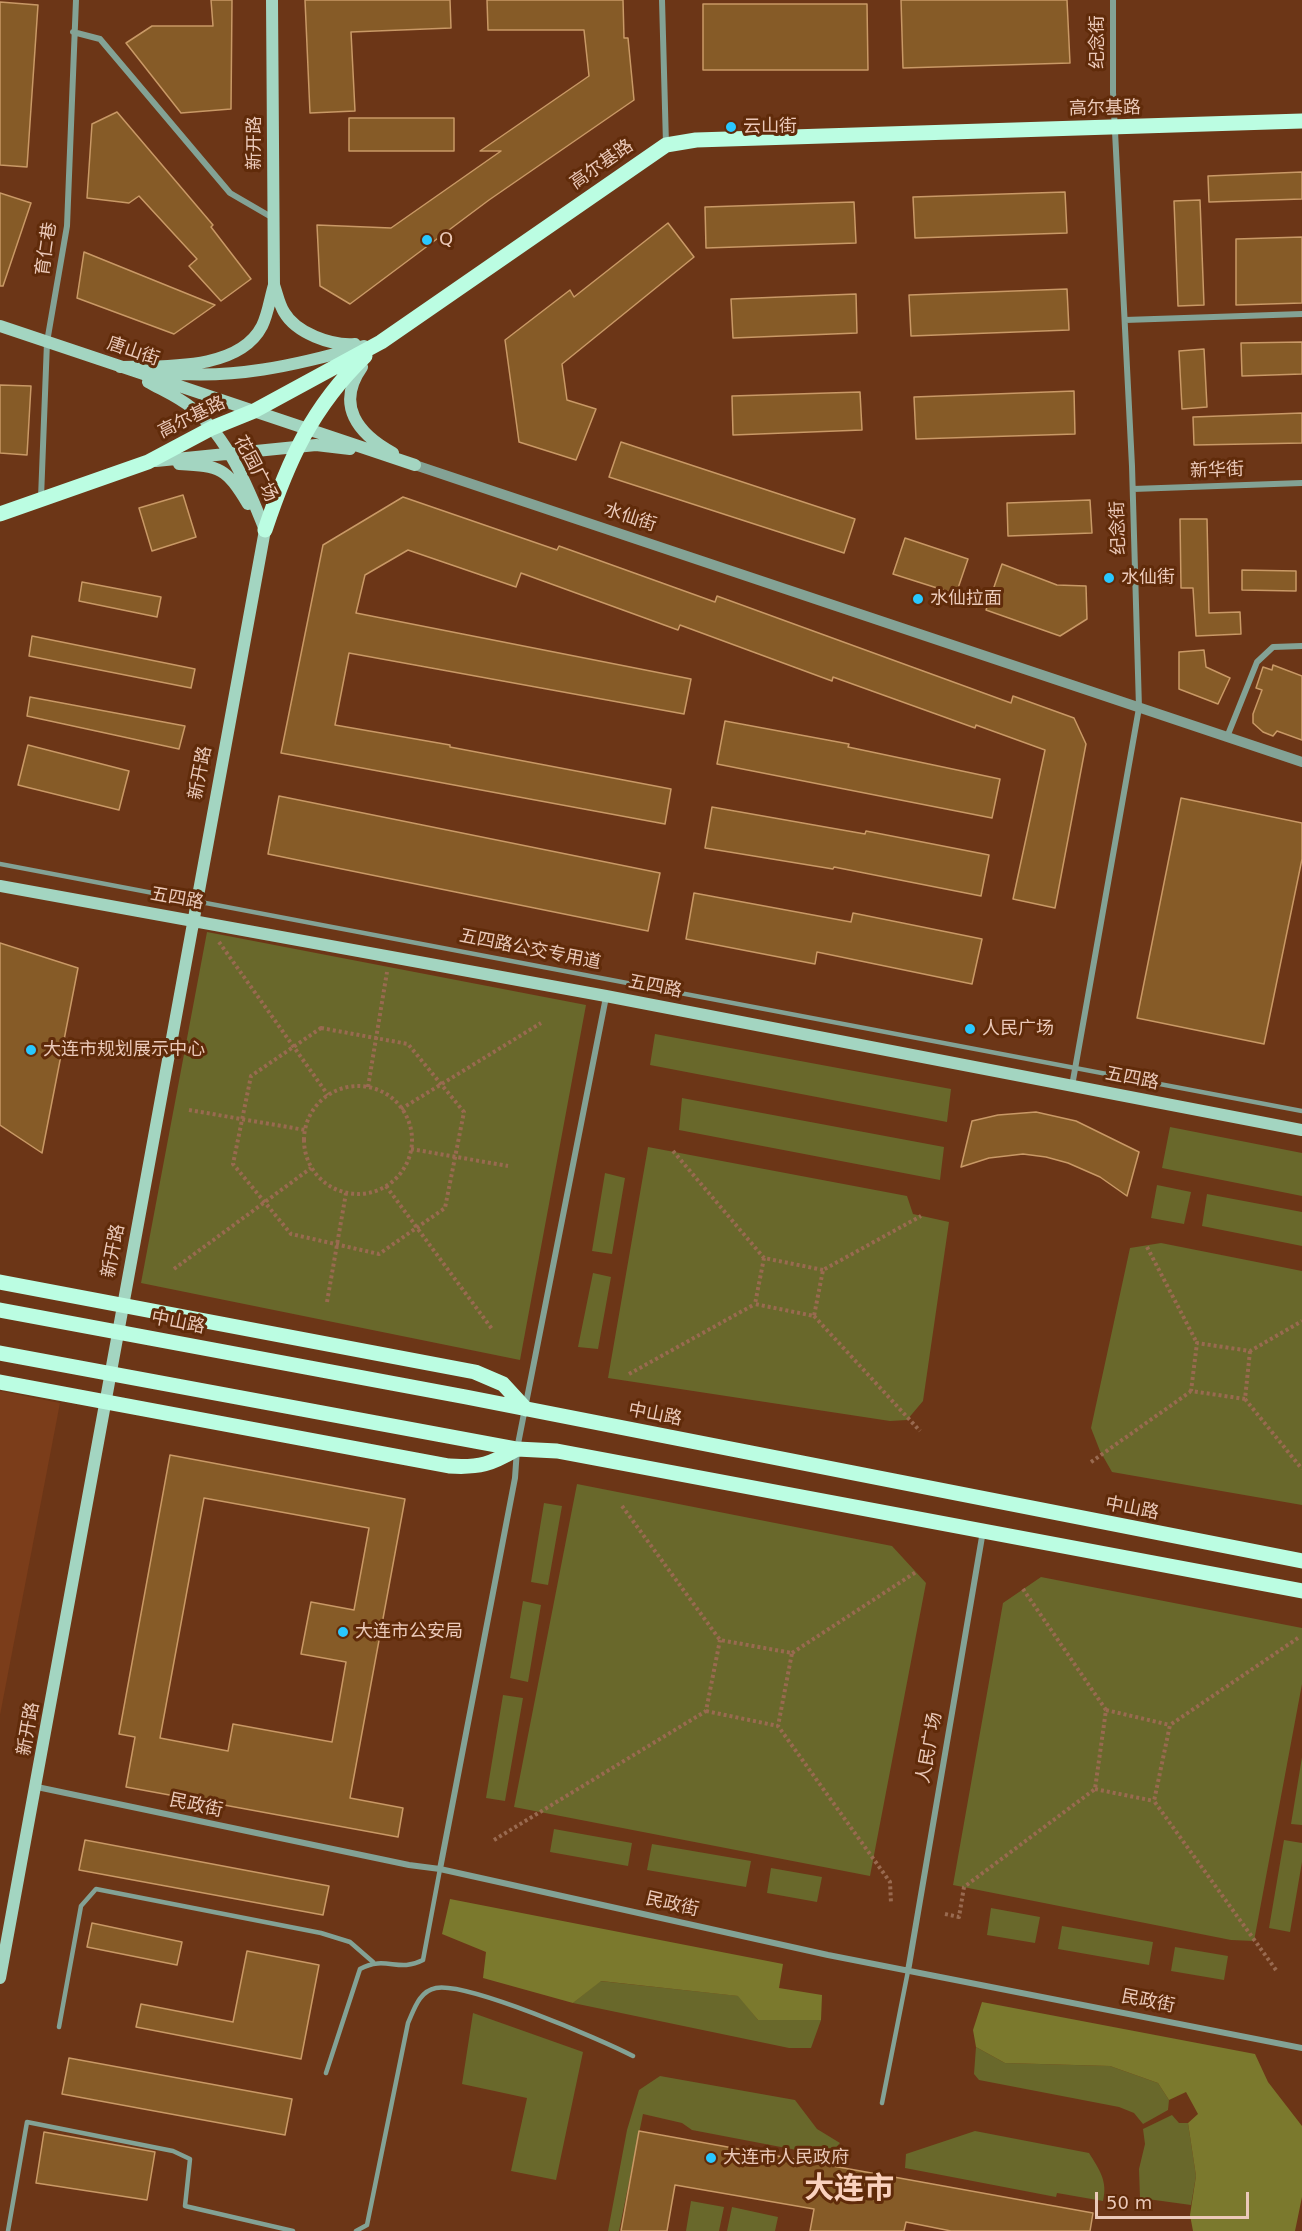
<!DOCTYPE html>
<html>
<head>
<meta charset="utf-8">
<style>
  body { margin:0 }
  #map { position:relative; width:1302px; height:2231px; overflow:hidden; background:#6c3617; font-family:"DejaVu Sans",sans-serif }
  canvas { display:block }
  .scale { position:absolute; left:1095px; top:2192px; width:154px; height:27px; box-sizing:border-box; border:3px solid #ebc9b9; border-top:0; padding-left:8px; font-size:18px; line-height:21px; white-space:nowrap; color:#ebc9b9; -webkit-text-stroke:4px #602b0a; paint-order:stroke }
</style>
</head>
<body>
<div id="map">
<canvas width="1302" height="2231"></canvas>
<div class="scale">50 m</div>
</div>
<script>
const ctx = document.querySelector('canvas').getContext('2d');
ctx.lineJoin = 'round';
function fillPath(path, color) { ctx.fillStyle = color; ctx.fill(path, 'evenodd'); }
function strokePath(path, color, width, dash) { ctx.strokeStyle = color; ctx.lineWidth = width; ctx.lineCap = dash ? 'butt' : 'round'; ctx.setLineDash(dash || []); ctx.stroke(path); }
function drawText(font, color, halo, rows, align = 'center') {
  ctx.font = font + ' "DejaVu Sans","Noto Sans SC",sans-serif'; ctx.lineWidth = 6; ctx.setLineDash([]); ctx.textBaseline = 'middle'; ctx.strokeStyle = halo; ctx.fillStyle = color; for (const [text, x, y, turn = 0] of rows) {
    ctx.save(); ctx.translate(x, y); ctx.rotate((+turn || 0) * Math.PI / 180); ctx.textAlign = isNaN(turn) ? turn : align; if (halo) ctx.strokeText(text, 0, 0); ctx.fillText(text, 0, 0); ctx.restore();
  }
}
const built = new Path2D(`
  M0,1391L60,1403L0,1715Z`);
const green = new Path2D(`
  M207,932L586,1005L520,1360L141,1283Z
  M655,1034L951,1089L947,1122L650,1065Z
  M682,1098L944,1147L940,1180L679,1130Z
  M1170,1127L1302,1153V1196L1162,1168Z
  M648,1147L907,1196L913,1214L949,1222L923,1401L907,1420L890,1421L608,1378Z
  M605,1173L625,1178L612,1254L592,1251Z
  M1157,1185L1191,1192L1184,1224L1151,1218Z
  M1207,1194L1302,1212V1246L1202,1226Z
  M1161,1243L1302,1271V1505L1112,1472L1100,1451L1091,1428L1130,1248Z
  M593,1273L611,1277L598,1349L578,1347Z
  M577,1484L892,1546L926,1583L870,1876L514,1807Z
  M544,1503L562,1506L548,1585L531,1582Z
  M1041,1577L1302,1628V1684L1254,1941L1231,1940L953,1885L1003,1603Z
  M523,1601L541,1605L528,1682L510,1678Z
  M503,1695L523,1698L505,1801L486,1798Z
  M1302,1757V1825L1291,1824Z
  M554,1829L632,1843L628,1866L550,1852Z
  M1284,1840L1302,1843V1862L1290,1932L1269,1928Z
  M652,1844L751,1861L746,1887L647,1870Z
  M771,1868L822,1877L817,1902L767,1893Z
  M991,1908L1040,1917L1035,1943L987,1935Z
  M1062,1926L1153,1942L1149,1965L1058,1949Z
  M1175,1947L1228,1956L1224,1980L1171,1971Z
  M600,1981L739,1996L758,2020H821L811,2048H789L573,2003Z
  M473,2013L583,2052L556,2180L511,2171L527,2098L462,2084Z
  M976,2047L1005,2063L1110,2066L1158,2083L1169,2100L1168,2110L1143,2124L1134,2113L1119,2107L979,2080L974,2074Z
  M660,2076L795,2100L817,2129L840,2143L828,2156L692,2130L682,2123L643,2114L619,2231H608L627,2130L639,2090Z
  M1172,2115L1179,2123H1188L1196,2176L1191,2205L1140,2198L1139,2169L1145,2144L1143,2129Z
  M975,2131L1089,2153C1099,2169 1108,2181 1103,2201L1057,2193L1056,2197L905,2168L906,2154Z
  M691,2201L724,2207L719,2231H686Z
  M732,2207L778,2217L775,2231H727Z`);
const forest = new Path2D(`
  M450,1899L783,1964L779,1988L822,1995L821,2020H758L738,1996L601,1981L573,2003L483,1978L486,1952L442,1934Z
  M982,2002L1255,2054L1268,2082L1302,2126V2197L1295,2231H1193L1190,2215L1196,2176L1188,2123L1198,2114L1186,2092L1169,2100L1158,2083L1110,2066L1005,2063L976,2047L973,2030Z`);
const building = new Path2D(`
  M211,0H232L231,109L181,113L126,43L152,26H213Z
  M305,0H450L451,28L351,32L355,111L310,113Z
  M487,0H623L624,38H628L634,100L489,200L350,304L320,286L317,225L391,228L501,151H480L589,76L584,30H488Z
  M901,0H1067L1070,63L903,68Z
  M0,2L38,5L27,167L0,165Z
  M703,4H867L868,70H703Z
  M117,112L213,225L211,227L251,279L221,301L189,266L197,259L139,196L129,203L87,198L92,124Z
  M349,118H454V151H349Z
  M1302,172V199L1209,202L1208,176Z
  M1065,192L1067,233L915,238L913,197Z
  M0,193L31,203L3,286H0Z
  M1200,200L1204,305L1178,306L1174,201Z
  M854,202L856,243L706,248L705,207Z
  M668,223L694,257L562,364L567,400L596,409L576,460L519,442L505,340L570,290L574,297Z
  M1302,237V303L1236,305V239Z
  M84,252L215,305L174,334L77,298Z
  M1067,289L1069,330L911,336L909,295Z
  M856,294L857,333L733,338L731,299Z
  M1302,342V374L1242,376L1241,343Z
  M1204,349L1207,407L1182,409L1179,351Z
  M0,385L31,386L27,455L0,453Z
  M1074,391L1075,434L916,439L914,397Z
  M860,392L862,430L733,435L732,396Z
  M1302,413V443L1194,445L1193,417Z
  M621,442L855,519L844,553L609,477Z
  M183,495L196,537L152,551L139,508Z
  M403,497L557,550L559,546L715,602L717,596L1011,703L1013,696L1074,718L1086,744L1055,908L1013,899L1045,750L976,725L975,728L833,677L832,681L680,625L678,630L521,573L516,587L408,550L365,575L356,613L691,679L684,714L349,653L335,725L450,745V747L671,789L665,824L281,753L323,545Z
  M1090,500L1092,533L1008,536L1007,503Z
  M1180,519H1207L1209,613L1240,612L1241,634L1196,636L1193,588H1181Z
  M905,538L968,559L956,594L893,574Z
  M1002,564L1057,585L1086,586L1087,619L1060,636L986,610Z
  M1242,570L1296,571V591L1242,590Z
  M82,582L161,597L157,617L79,601Z
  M32,636L195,669L191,688L29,656Z
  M1204,650L1206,667L1230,678L1218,704L1179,689V652Z
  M1273,665L1302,676V740L1277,731L1273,736L1263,732L1253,723V714L1262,690L1256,688L1263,667L1272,670Z
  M30,697L185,726L179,749L27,716Z
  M725,721L849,744L848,747L1000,779L992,818L717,764Z
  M28,745L129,771L119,810L18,785Z
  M279,796L660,873L648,931L268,854Z
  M1181,798L1302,823V859L1264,1044L1137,1018Z
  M712,807L865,834L866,831L989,855L981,896L834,867L833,869L705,848Z
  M694,893L851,922L853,913L982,939L972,984L817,952L815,964L686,939Z
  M0,943L78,968L42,1153L0,1125Z
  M1036,1112L1076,1121L1139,1152L1127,1196L1100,1177L1068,1163L1046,1157L1023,1154L989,1158L961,1167L972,1121L998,1115Z
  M170,1455L405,1499L350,1798L403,1808L398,1837L126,1787L135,1737L119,1734ZM204,1498L369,1528L354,1610L311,1602L301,1654L346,1662L332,1742L233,1724L228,1751L160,1738Z
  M85,1840L329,1886L323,1915L79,1870Z
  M92,1923L182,1942L177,1965L87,1947Z
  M247,1951L319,1965L301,2059L136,2027L141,2004L233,2022Z
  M69,2058L292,2099L285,2135L62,2094Z
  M639,2131L1093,2213L1090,2231H951L906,2222L904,2231H810L814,2209L675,2185L667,2231H621Z
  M44,2132L155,2152L147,2200L36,2183Z`);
const path = new Path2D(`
  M219,942L328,1095
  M321,1028L408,1044L464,1112L445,1208L379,1254L291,1234L233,1164L251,1076Z
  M304 1140a54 54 0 1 1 108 0a54 54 0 1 1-108 0Z
  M368,1087L387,972
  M401,1109L541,1023
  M189,1110L305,1130
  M411,1149L508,1166
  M673,1151L764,1258
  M386,1186L492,1329
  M1147,1247L1197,1343
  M174,1269L311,1168
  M823,1270L764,1258L755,1304L814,1316L823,1270L921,1216
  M327,1302L346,1193
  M814,1316L920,1431
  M1250,1351L1245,1399L1191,1391L1197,1343L1250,1351L1302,1321
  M629,1374L755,1304
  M1245,1399L1302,1469
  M1091,1462L1190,1392
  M622,1506L720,1640L792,1653L778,1726L890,1882L891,1903
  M792,1653L916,1572
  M1106,1710L1170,1725
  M706,1711L778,1726
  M1095,1789L1154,1801
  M494,1840L706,1711L720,1640
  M945,1914L959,1917L964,1887L1095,1789L1106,1710L1023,1589
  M1276,1970L1154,1801L1170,1725L1298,1638`);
const service = new Path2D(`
  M0,864L1302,1111
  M59,2027L81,1906L96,1889L321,1933L350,1942L373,1962
  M326,2073L360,1969C386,1955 398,1973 423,1960L440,1869
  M882,2103L908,1971
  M8,2231L27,2122L173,2151L190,2159L185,2206L293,2231
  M356,2231L367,2225L408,2023C414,2010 419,1991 436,1988C467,1982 600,2039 633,2056`);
const minor = new Path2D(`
  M662,0L666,144
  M73,32L100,39L230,193L273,218
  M1125,320L1302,314
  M1133,489L1302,483
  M41,498L47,342L67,226L76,0
  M1227,737L1257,662L1273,647L1302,646
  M1072,1086L1139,708L1132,466L1113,92V0
  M37,1787L409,1865L440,1869L828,1955L1302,2048
  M440,1869L515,1478L517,1449L606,997
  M908,1971L983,1531`);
const tertiary = new Path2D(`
  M415,465L1302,762`);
const secondary = new Path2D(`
  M274,285C277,293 279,304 284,312C296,333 331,346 355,344
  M0,326L415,465
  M120,367C163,366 239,371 262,326C268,314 270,298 274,285L272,0
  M362,367C335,405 358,434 393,453
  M160,372C229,381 298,365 364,346
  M148,382C162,390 179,397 192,408C228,438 248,487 265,530
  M156,461L316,445L350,449
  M179,464C221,466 226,468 248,504
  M0,886L606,996L1302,1130
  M0,1978L265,530`);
const primary = new Path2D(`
  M0,514L148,462L212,428L254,411L381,342L666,145L696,140L1302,121
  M265,530C288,461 312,407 365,356
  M0,1282L475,1372L503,1384L526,1409
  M0,1310L466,1397L1302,1561
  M0,1353L517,1449L557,1451L1302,1591
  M0,1382L449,1466C480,1468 491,1464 517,1449`);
const markers = [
  [731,127,6,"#29c8ff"],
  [427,240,6,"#29c8ff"],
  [1109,578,6,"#29c8ff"],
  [918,599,6,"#29c8ff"],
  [970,1029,6,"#29c8ff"],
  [31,1050,6,"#29c8ff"],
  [343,1632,6,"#29c8ff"],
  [711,2158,6,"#29c8ff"]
];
const streetNames = [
  ["纪念街",1098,42,-90],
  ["高尔基路",1105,109,-1],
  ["新开路",255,143,-90],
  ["高尔基路",602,165,-35],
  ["育仁巷",47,249,-82],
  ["唐山街",133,352,19],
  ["高尔基路",192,418,-26],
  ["花园广场",255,469,62],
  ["新华街",1217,471,-2],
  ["水仙街",630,518,18],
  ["纪念街",1119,528,-92],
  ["新开路",201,773,-79],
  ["五四路",177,899,10],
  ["五四路公交专用道",530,950,11],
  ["五四路",655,987,11],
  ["五四路",1132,1079,11],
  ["新开路",114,1251,-79],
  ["中山路",178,1323,11],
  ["中山路",655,1415,11],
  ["中山路",1132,1509,11],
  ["新开路",29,1729,-80],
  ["人民广场",930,1748,-80],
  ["民政街",196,1806,12],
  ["民政街",672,1905,13],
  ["民政街",1148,2002,11]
];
const poiNames = [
  ["云山街",743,127],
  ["Q",439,240],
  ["水仙街",1121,578],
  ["水仙拉面",930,599],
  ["人民广场",982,1029],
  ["大连市规划展示中心",43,1050],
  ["大连市公安局",355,1632],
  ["大连市人民政府",723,2158]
];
const townNames = [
  ["大连市",849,2190]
];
fillPath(built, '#7b3d1a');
fillPath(green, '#69682b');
fillPath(forest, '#7b792d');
fillPath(building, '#865b27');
strokePath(building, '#c99966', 1.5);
strokePath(path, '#996a50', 4, [3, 3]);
strokePath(service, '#83a295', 4.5);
strokePath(minor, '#83a295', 6);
strokePath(tertiary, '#83a295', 10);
strokePath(secondary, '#a3d5c1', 12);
strokePath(primary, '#bbfde2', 15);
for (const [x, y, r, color] of markers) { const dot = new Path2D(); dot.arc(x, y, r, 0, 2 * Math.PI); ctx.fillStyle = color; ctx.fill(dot); strokePath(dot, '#602b0a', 2); }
drawText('18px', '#ebc9b9', '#602b0a', streetNames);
drawText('18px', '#ebc9b9', '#602b0a', poiNames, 'left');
drawText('bold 30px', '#fad1bd', '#602b0a', townNames);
</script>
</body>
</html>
